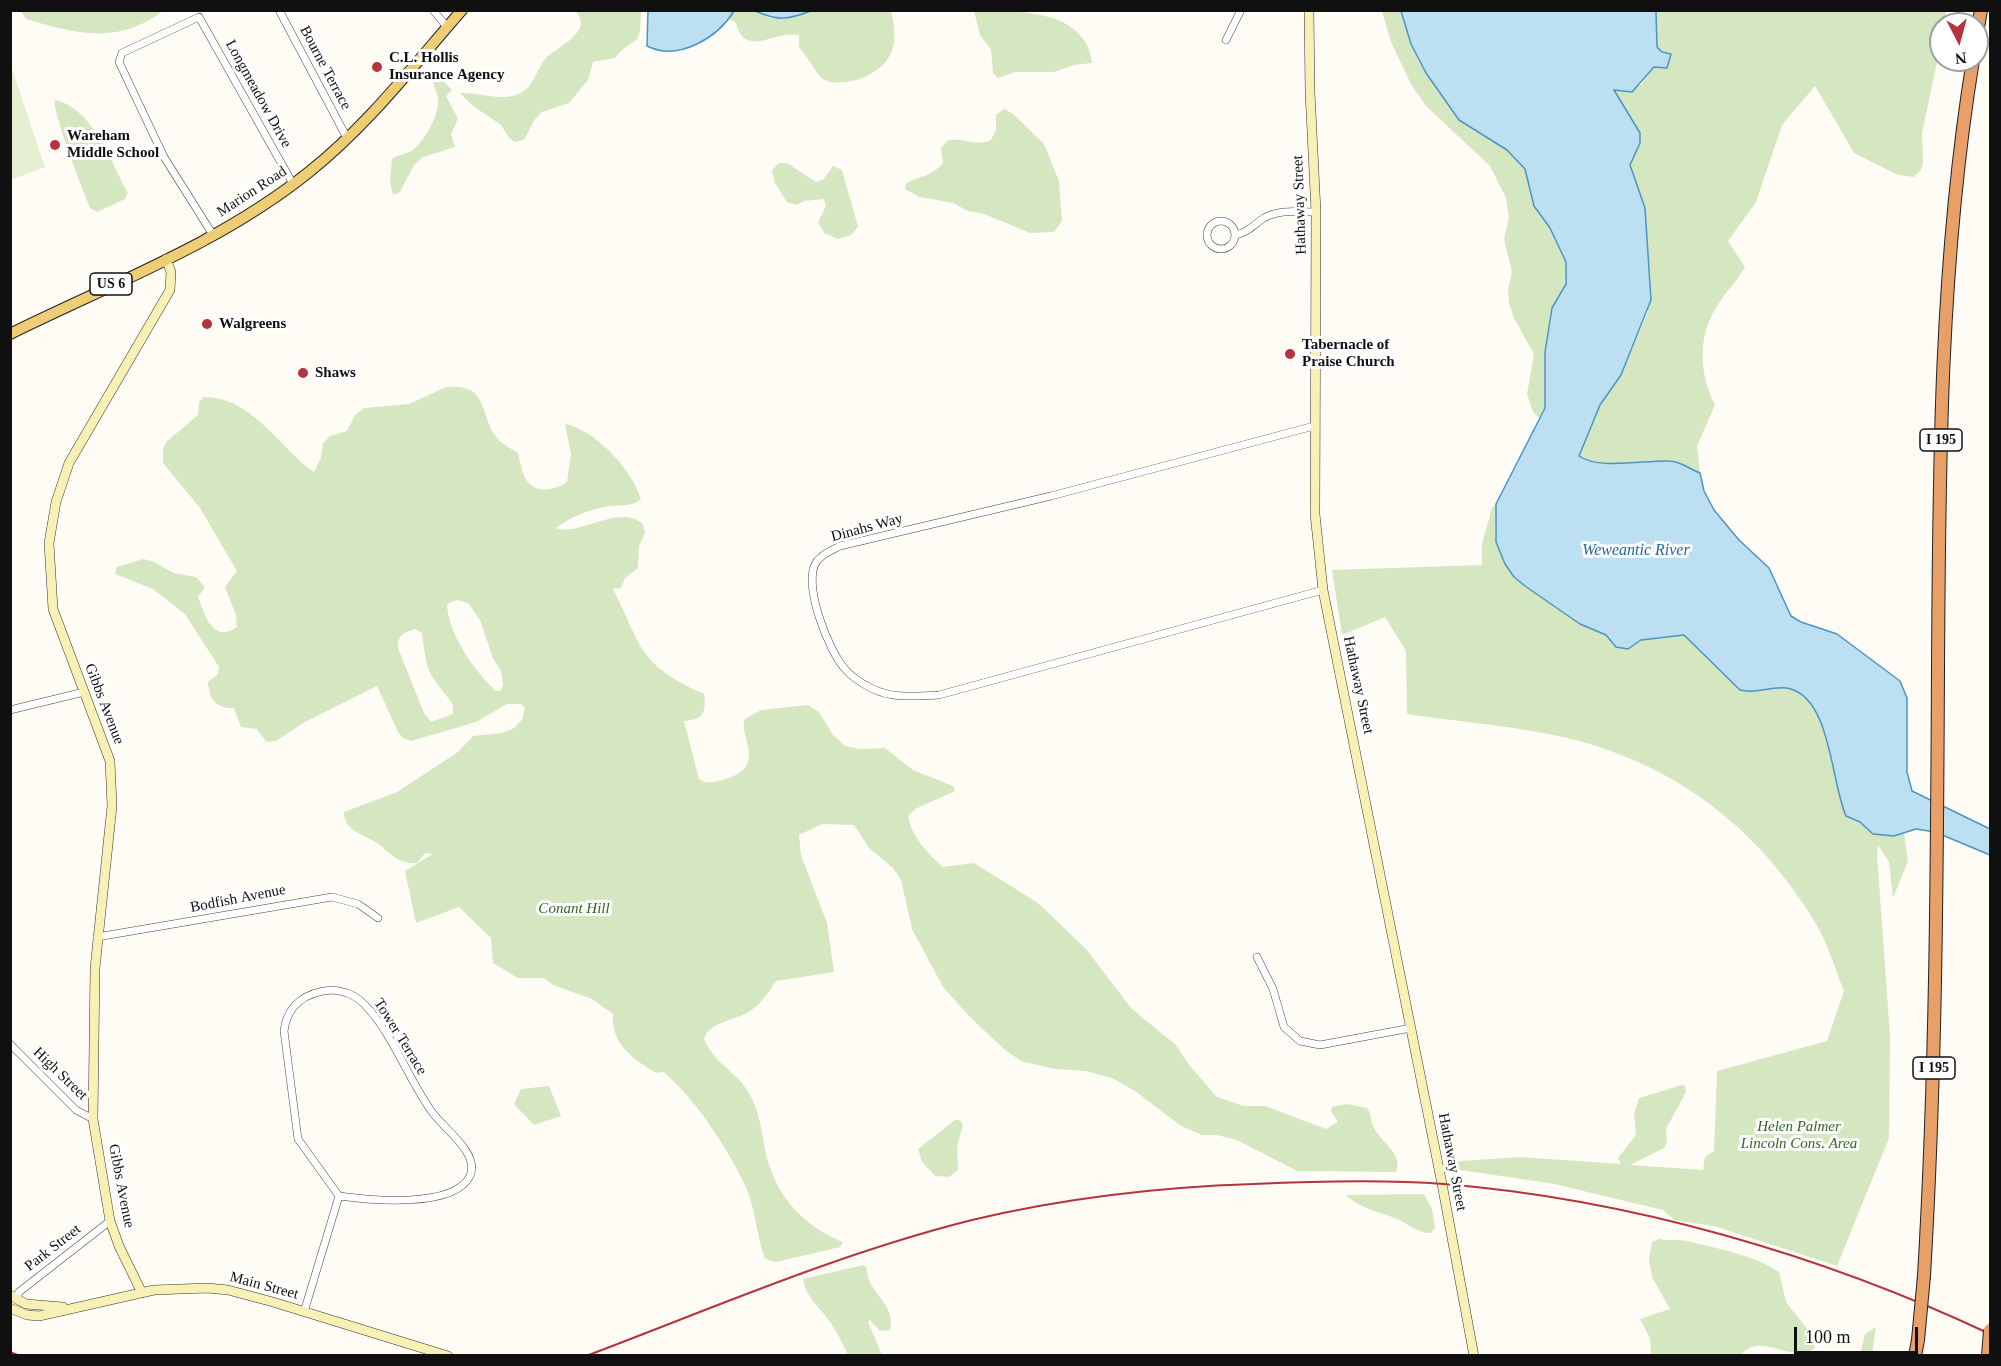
<!DOCTYPE html>
<html>
<head>
<meta charset="utf-8">
<style>
  body { margin:0 }
  #map { position:relative; width:2001px; height:1366px; overflow:hidden; background:#fefcf5; font-family:Georgia,serif }
  canvas { display:block }
  .frame { position:absolute; inset:0; border:12px solid #101010; pointer-events:none }
  .north { position:absolute; left:1929px; top:12px; width:60px; height:60px; box-sizing:border-box; background:#fff; border:2px solid #9f9f9f; border-radius:50%; rotate:174deg; font-size:16px; font-weight:700; line-height:24px; text-align:center; color:#101010 }
  .north::after { content:''; display:block; margin:auto; width:21px; height:27px; background:#b6323c; clip-path:polygon(50% 0,100% 100%,50% 72%,0 100%) }
  .scale { position:absolute; left:1794px; top:1327px; width:124px; height:27px; box-sizing:border-box; border:3px solid #101010; border-top:0; padding-left:8px; font-size:18px; line-height:21px; white-space:nowrap; color:#101010; -webkit-text-stroke:4px #fff; paint-order:stroke }
</style>
</head>
<body>
<div id="map">
<canvas width="2001" height="1366"></canvas>
<div class="frame"></div>
<div class="north">N</div>
<div class="scale">100 m</div>
</div>
<script>
const ctx = document.querySelector('canvas').getContext('2d');
ctx.lineJoin = 'round';
function fillPath(path, color) { ctx.fillStyle = color; ctx.fill(path, 'evenodd'); }
function strokePath(path, color, width, dash) { ctx.strokeStyle = color; ctx.lineWidth = width; ctx.lineCap = dash ? 'butt' : 'round'; ctx.setLineDash(dash || []); ctx.stroke(path); }
function drawText(font, color, halo, rows, align = 'center') {
  ctx.font = font + ' Georgia,serif'; ctx.lineWidth = 6; ctx.setLineDash([]); ctx.textBaseline = 'middle'; ctx.strokeStyle = halo; ctx.fillStyle = color; for (const [text, x, y, turn = 0] of rows) {
    ctx.save(); ctx.translate(x, y); ctx.rotate((+turn || 0) * Math.PI / 180); ctx.textAlign = isNaN(turn) ? turn : align; if (halo) ctx.strokeText(text, 0, 0); ctx.fillText(text, 0, 0); ctx.restore();
  }
}
const green = new Path2D(`
  M21,11H163C118,45 76,34 26,19Z
  M576,11H641C640,54 636,32 615,58L593,62L588,80L569,103L542,112L535,119L524,140L515,142L509,138L501,125L473,106L460,93C479,92 499,101 516,95C536,88 535,68 548,56C559,47 573,41 580,28C583,22 579,16 576,11Z
  M734,11H755L769,18L791,17L811,11H891C899,43 895,64 862,78C851,82 836,85 825,80C817,77 809,57 799,48V35C774,30 745,59 736,23L729,19Z
  M974,11C1015,10 1087,9 1092,63L1074,65L1054,72H1015L998,78L993,73L991,50L980,35Z
  M1382,11H1401L1411,44L1426,73L1459,120L1507,150L1525,169L1534,206L1550,227L1566,262L1564,292L1552,308L1545,352V408L1539,418L1533,412L1527,394L1534,354L1514,318L1509,303L1508,289L1512,272L1504,239L1509,218L1506,198L1490,166L1426,106L1412,86L1391,42Z
  M1656,11H1946L1945,20L1941,24L1939,53L1922,133L1923,163L1921,170L1914,177L1898,175L1854,153L1815,86L1782,125L1756,202L1728,241L1745,267C1737,282 1723,294 1715,310C1697,339 1700,376 1715,405L1697,446L1700,473C1689,469 1681,461 1669,461C1646,460 1598,470 1579,456L1600,405L1621,375L1648,312L1645,208L1630,165L1637,149L1640,133L1614,90L1641,85L1654,67L1664,68L1669,53L1662,52L1657,47Z
  M437,74L452,90L446,96L458,119L451,134L455,147L423,157L414,165L400,192L393,195L390,182L392,159C399,154 408,154 414,149C426,139 440,113 438,98C437,89 431,83 433,75Z
  M55,100C93,108 111,163 128,193L125,199L97,212L90,208C84,192 52,112 55,100Z
  M1004,109L1012,113L1044,144L1059,181L1062,221L1054,232L1030,233L984,214L968,211L953,203L920,197L905,189L906,184C919,175 932,177 943,163L941,148L948,140C962,137 975,147 991,140L996,130V115Z
  M779,163H787L816,182L823,180L833,166L842,170L858,227L851,235L838,239L824,233L818,222L826,206L824,199L804,201L797,205L787,202L775,183L772,170Z
  M446,387C485,385 479,404 492,431C498,442 508,447 518,453C520,461 522,474 527,481C536,494 557,490 567,482L571,454L565,424C596,430 632,470 641,499C632,508 616,504 604,507C586,511 570,517 556,528C580,537 618,503 643,524L645,533L639,546L638,568L625,578L621,588L613,589C643,649 639,665 704,694C707,713 702,720 684,721L699,779C707,785 714,782 722,780C771,768 737,735 745,719L761,710L808,705L819,712L833,735L845,746L860,749L885,748L913,770L953,786L955,790L953,792L915,809L908,816C911,836 928,854 943,867L974,863L1038,903L1086,949L1132,1009L1176,1045L1189,1065L1217,1097L1244,1106H1265L1326,1129L1338,1122L1331,1111L1332,1107L1347,1104L1367,1108C1372,1115 1370,1119 1373,1126C1379,1141 1404,1153 1396,1172L1297,1171L1237,1140L1217,1135H1202L1181,1126L1135,1091L1112,1078L1086,1071L1055,1069L1021,1061L1005,1050L970,1017L943,987L912,929L901,880L893,868L869,848L854,825L822,824L799,835L801,855L827,923L834,972L776,981C769,992 760,1006 747,1013C734,1020 708,1023 704,1039C713,1063 739,1073 750,1095C764,1121 761,1144 771,1170C783,1204 810,1229 843,1242L840,1247L776,1262L765,1259C756,1235 756,1207 744,1183C724,1143 698,1103 664,1072L656,1073C633,1059 610,1043 613,1014L592,999L553,985L544,978H518L493,963L491,938L459,907L416,923L405,871L433,854L425,853L417,863C400,864 392,856 380,845C366,834 344,833 344,812L397,792L458,752L473,736L502,733L514,728L522,720L525,708L521,704H507L476,722L411,741L403,738L398,732L377,686L305,722L276,741L266,742L257,729L241,727L234,708C216,709 209,699 208,682L218,674L219,667L185,614L153,589L115,574L117,567L143,559L152,561L174,573L196,577L205,587L198,597C205,615 213,644 237,627L236,615L225,587L237,571L200,508L163,463V450L166,442L198,415L199,403L203,397C253,397 277,446 314,472L321,458L323,443L330,436L347,431L355,415L364,408L409,404ZM457,600L468,603L480,620L493,658L501,671L503,685L500,691H496C475,672 448,634 447,604ZM415,629L422,633C427,675 428,672 453,704V714L431,722L424,713L398,648C397,635 404,633 415,629Z
  M1496,504C1498,516 1493,528 1496,541C1504,570 1545,601 1570,617L1577,587L1806,686L1886,836L1904,833L1908,861L1893,898L1889,862L1878,845L1877,854L1890,1036L1889,1138L1837,1266L1714,1226L1674,1220L1663,1210L1554,1184L1448,1168L1447,1162L1520,1157L1621,1164L1618,1158L1636,1135L1634,1114L1639,1098L1682,1085L1685,1086L1686,1092L1666,1129L1667,1142L1664,1148L1630,1165L1703,1170L1705,1157L1714,1151L1717,1071L1827,1041L1844,991C1835,969 1828,944 1816,924C1765,839 1694,778 1599,747C1543,728 1466,723 1407,714L1406,651L1385,617L1342,635L1332,570L1482,565V544L1492,508Z
  M549,1086L561,1116L534,1125L514,1104L521,1089Z
  M955,1120H960L963,1125L957,1146L958,1170L949,1177L935,1176L922,1162L918,1149Z
  M1424,1194L1432,1209L1435,1228L1431,1233C1418,1234 1409,1224 1397,1219C1375,1210 1366,1211 1345,1195Z
  M1659,1239C1668,1241 1679,1239 1687,1241C1717,1249 1753,1254 1779,1272L1786,1302L1815,1339V1348C1793,1366 1761,1330 1741,1355H1651L1650,1338L1640,1319L1670,1309L1652,1277L1649,1260L1652,1242Z
  M863,1265L866,1267C868,1273 868,1281 872,1286C881,1300 895,1312 890,1330L880,1331L870,1320L868,1322L882,1355H848C843,1345 838,1334 832,1325C822,1309 806,1298 803,1279Z
  M1876,1327L1872,1355H1860L1865,1334Z`);
const pitch = new Path2D(`
  M11,66L45,167L11,180H10Z`);
const water = new Path2D(`
  M648,11V10L734,11C718,37 679,62 647,46Z
  M755,11L811,10V11C787,20 778,21 755,11Z
  M1401,11H1656L1657,47L1662,52L1671,54L1667,68L1654,67L1632,92L1614,90L1640,133V143L1630,165L1645,208L1651,300L1621,375L1600,405L1579,456C1598,470 1646,460 1669,461C1681,461 1689,469 1700,473L1704,491L1714,510L1739,540L1769,568L1791,616L1801,622L1837,634L1900,681L1907,698V772L1912,791L1990,829V855L1935,832L1916,829L1894,836L1873,834L1860,822L1846,816C1831,782 1831,701 1791,689C1774,684 1757,695 1740,690L1684,635L1641,640L1628,649L1616,647L1606,635L1580,624L1525,586L1514,577L1505,564L1496,542V504L1545,408V352L1552,308L1566,284V262L1550,228L1534,206L1525,169L1507,150L1459,120L1426,73L1411,44Z`);
const street = new Path2D(`
  M279,10L347,138
  M433,10L447,27
  M1226,40L1241,10
  M1207 235a14 14 0 1 1 28 0a14 14 0 1 1-28 0Z
  M213,235L164,157L119,62L122,53L199,17L293,184
  M1235,235C1249,232 1253,225 1264,218C1279,209 1299,212 1316,212
  M1314,426L1051,496L840,546C832,550 822,554 817,561C801,582 829,652 845,669C851,676 863,684 871,688C892,699 916,696 939,695L1323,590
  M10,710L84,692
  M97,937L332,897L358,904L378,918
  M1257,957L1273,989L1284,1027L1300,1041L1320,1045L1411,1028
  M331,990C344,991 354,994 364,1004C392,1032 408,1079 432,1112C444,1129 480,1153 470,1176C454,1209 368,1200 339,1196L298,1139L284,1031C287,1005 306,992 331,990Z
  M10,1044L76,1110L93,1119
  M16,1299L19,1292L110,1221
  M304,1312L339,1196`);
const secondary = new Path2D(`
  M1309,10L1310,92L1316,212L1315,514L1323,590L1442,1184L1474,1356
  M142,1293L119,1246L110,1221L93,1119L95,968L112,806L110,761L53,609L49,543L56,502L69,463L170,290L171,272L166,259
  M10,1295L26,1304L63,1307
  M10,1308L27,1315L39,1316L154,1290L207,1288L228,1290L273,1302L448,1356`);
const primary = new Path2D(`
  M10,334C111,284 221,243 309,172C368,125 413,66 462,10`);
const highway = new Path2D(`
  M1977,33L1981,10
  M1924,1276C1936,1074 1937,872 1938,670C1939,467 1940,261 1973,60
  M1915,1356L1918,1340`);
const rail = new Path2D(`
  M10,1352L20,1356
  M586,1356C713,1308 840,1253 972,1220C1064,1198 1160,1187 1254,1184C1317,1181 1381,1179 1444,1184C1630,1199 1822,1255 1990,1334`);
const highwayBridge = new Path2D(`
  M1918,1340L1924,1276
  M1988,1356L1990,1330`);
const markers = [
  [377,67,6,"#b6323c"],
  [55,145,6,"#b6323c"],
  [207,324,6,"#b6323c"],
  [1290,354,6,"#b6323c"],
  [303,373,6,"#b6323c"]
];
const shields = [
  [111,284,42],
  [1941,440,42],
  [1934,1068,42]
];
const shieldNames = [
  ["US 6",111,284],
  ["I 195",1941,440],
  ["I 195",1934,1068]
];
const poiNames = [
  ["C.L. Hollis",389,58],
  ["Insurance Agency",389,75],
  ["Wareham",67,136],
  ["Middle School",67,153],
  ["Walgreens",219,324],
  ["Tabernacle of",1302,345],
  ["Praise Church",1302,362],
  ["Shaws",315,373]
];
const streetNames = [
  ["Bourne Terrace",325,68,62],
  ["Longmeadow Drive",258,94,61],
  ["Marion Road",252,192,-33],
  ["Hathaway Street",1300,205,-92],
  ["Dinahs Way",867,528,-15],
  ["Hathaway Street",1358,685,78],
  ["Gibbs Avenue",104,704,69],
  ["Bodfish Avenue",238,899,-11],
  ["Tower Terrace",400,1037,58],
  ["High Street",60,1074,44],
  ["Hathaway Street",1452,1162,79],
  ["Gibbs Avenue",121,1186,79],
  ["Park Street",53,1248,-38],
  ["Main Street",264,1286,15]
];
const parkNames = [
  ["Conant Hill",574,909],
  ["Helen Palmer",1799,1127],
  ["Lincoln Cons. Area",1799,1144]
];
const waterNames = [
  ["Weweantic River",1636,551]
];
fillPath(green, '#d5e7c0');
fillPath(pitch, '#e5efd1');
fillPath(water, '#bddff2');
strokePath(water, '#4996c3', 1.5);
strokePath(street, '#434343', 8);
strokePath(secondary, '#323232', 10);
strokePath(primary, '#212121', 12);
strokePath(highway, '#212121', 14);
strokePath(street, '#fff', 7);
strokePath(secondary, '#f9f0b5', 9);
strokePath(primary, '#eecd75', 10);
strokePath(highway, '#e9a068', 12);
strokePath(rail, '#b6323c', 2);
strokePath(highwayBridge, '#212121', 14, []);
strokePath(highwayBridge, '#e9a068', 12);
for (const [x, y, r, color] of markers) { const dot = new Path2D(); dot.arc(x, y, r, 0, 2 * Math.PI); ctx.fillStyle = color; ctx.fill(dot); strokePath(dot, '#fff', 2); }
for (const [x, y, w] of shields) { const box = new Path2D(); box.roundRect(x - w / 2, y - 11, w, 22, 4.5); ctx.fillStyle = '#fff'; ctx.fill(box); strokePath(box, '#101010', 1.5); }
drawText('bold 14px', '#101010', null, shieldNames);
drawText('bold 15px', '#101010', '#fff', poiNames, 'left');
drawText('15px', '#101010', '#fff', streetNames);
drawText('italic 15px', '#336425', '#fff', parkNames);
drawText('italic 16px', '#22689a', '#fff', waterNames);
</script>
</body>
</html>
